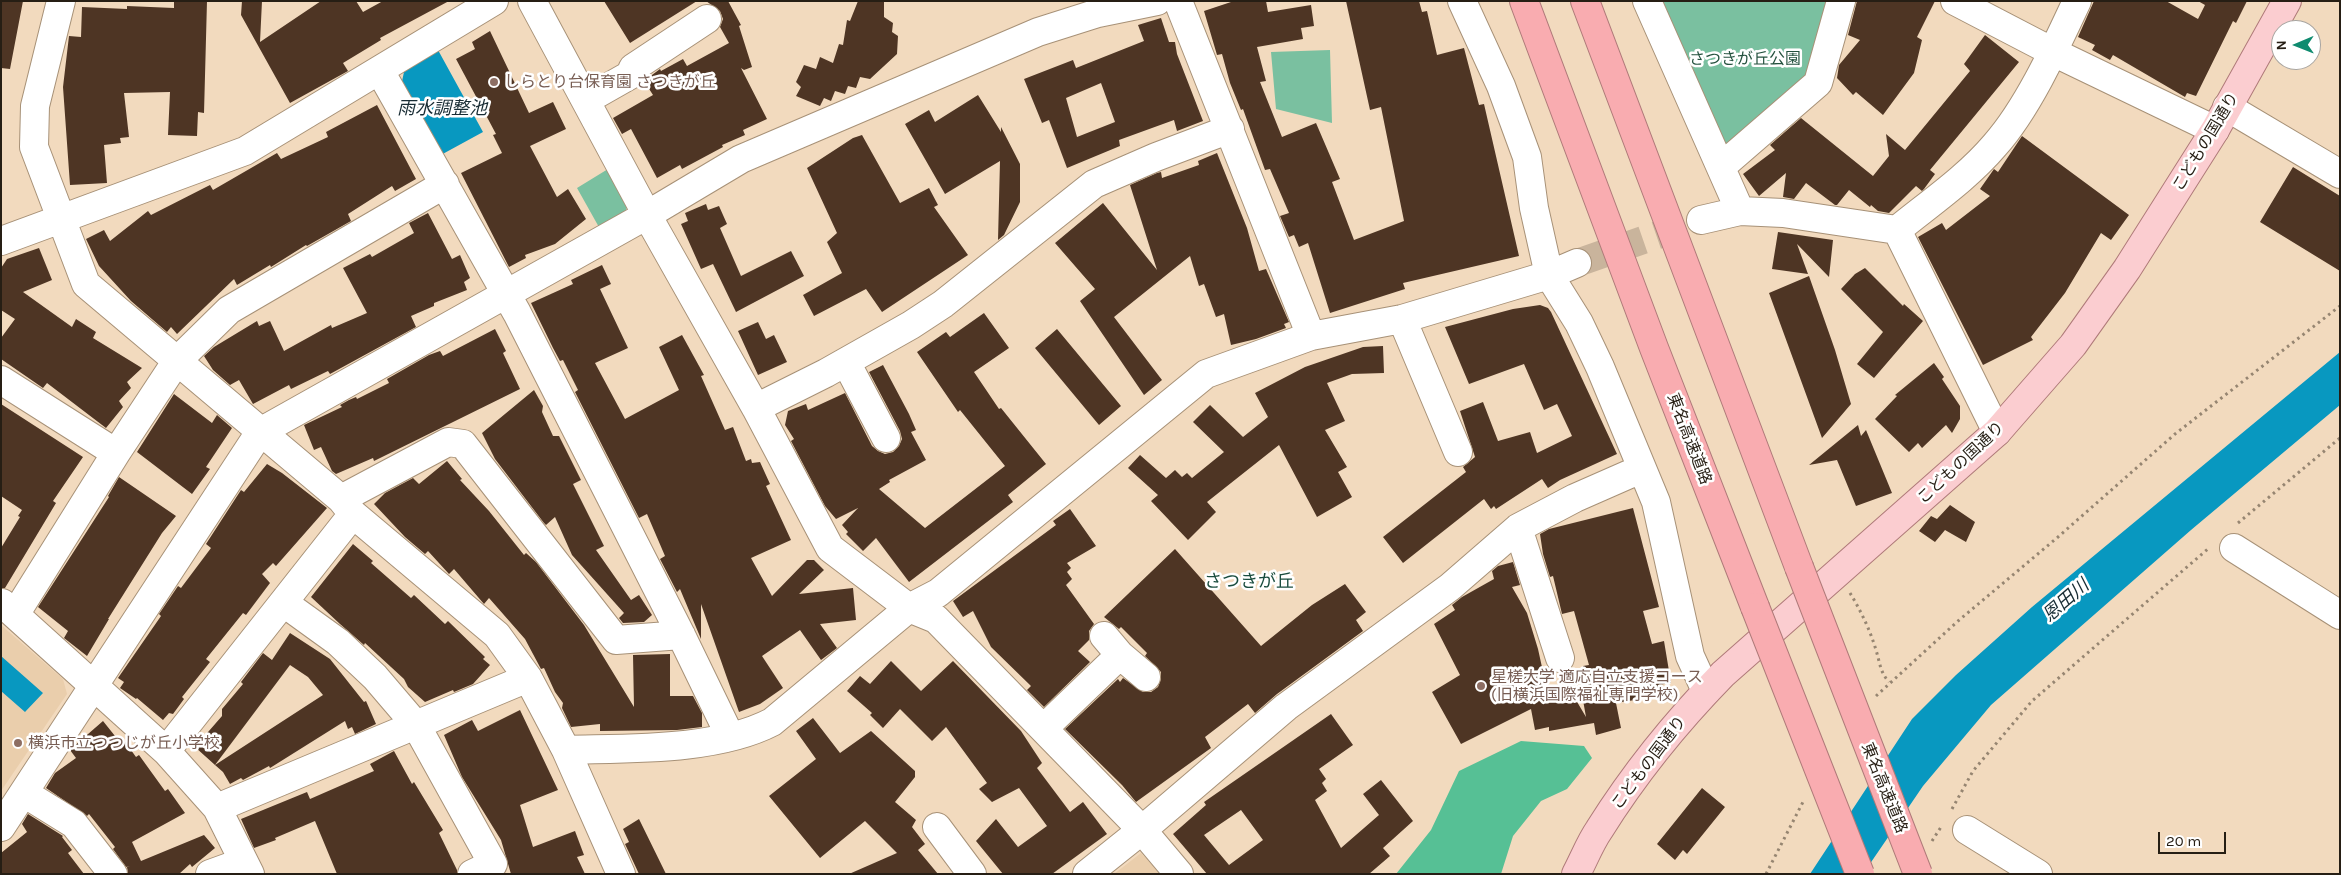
<!DOCTYPE html>
<html>
<head>
<meta charset="utf-8">
<style>
  body { margin:0 }
  #map { position:relative; width:2341px; height:875px; overflow:hidden; background:#f2dabe; font-family:Karla,sans-serif }
  canvas { display:block }
  .frame { position:absolute; inset:0; border:2px solid #261e14; pointer-events:none }
  .north { position:absolute; left:2271px; top:20px; width:50px; height:50px; box-sizing:border-box; background:#fff; border:1px solid #a8a5a1; border-radius:50%; rotate:269deg; font-size:14px; font-weight:700; line-height:20px; text-align:center; color:#261e14 }
  .north::after { content:''; display:block; margin:auto; width:18px; height:22px; background:#0f8b6f; clip-path:polygon(50% 0,100% 100%,50% 72%,0 100%) }
  .scale { position:absolute; left:2158px; top:832px; width:68px; height:22px; box-sizing:border-box; border:2px solid #261e14; border-top:0; padding-left:6px; font-size:15px; line-height:18px; white-space:nowrap; color:#261e14; -webkit-text-stroke:4px #fff; paint-order:stroke }
</style>
</head>
<body>
<div id="map">
<canvas width="2341" height="875"></canvas>
<div class="frame"></div>
<div class="north">N</div>
<div class="scale">20 m</div>
</div>
<script>
const ctx = document.querySelector('canvas').getContext('2d');
ctx.lineJoin = 'round';
function fillPath(path, color) { ctx.fillStyle = color; ctx.fill(path, 'evenodd'); }
function strokePath(path, color, width, dash) { ctx.strokeStyle = color; ctx.lineWidth = width; ctx.lineCap = dash ? 'butt' : 'round'; ctx.setLineDash(dash || []); ctx.stroke(path); }
function drawText(font, color, halo, rows, align = 'center') {
  ctx.font = font + ' Karla,"Noto Sans JP",sans-serif'; ctx.lineWidth = 5; ctx.setLineDash([]); ctx.textBaseline = 'middle'; ctx.strokeStyle = halo; ctx.fillStyle = color; for (const [text, x, y, turn = 0] of rows) {
    ctx.save(); ctx.translate(x, y); ctx.rotate((+turn || 0) * Math.PI / 180); ctx.textAlign = isNaN(turn) ? turn : align; if (halo) ctx.strokeText(text, 0, 0); ctx.fillText(text, 0, 0); ctx.restore();
  }
}
const built = new Path2D(`
  M1,625L63,679L67,694L1,791Z
  M1141,853L1160,874H1114Z`);
const green = new Path2D(`
  M1653,1H1836L1813,79L1721,153Z
  M1330,50L1332,123L1276,109L1271,52Z
  M608,169L629,202L624,215L600,229L577,188Z`);
const forest = new Path2D(`
  M1521,741L1584,746L1592,758L1567,789L1541,801L1513,836L1501,874H1396L1431,830L1459,771Z`);
const water = new Path2D(`
  M438,50L483,132L439,156L401,86L404,72Z
  M2340,352V405L2191,530L1991,705L1923,786L1863,874H1810L1912,719L1956,675L2032,607Z
  M1,656L43,693L25,712L1,691Z`);
const building = new Path2D(`
  M1,1H23L10,69L1,68Z
  M174,1H207L204,113L198,112L197,136L168,135L170,92L124,93L129,137L120,138L121,143L104,145L107,183L70,185L63,87L69,36L81,37L82,7L127,9V6L174,8Z
  M242,1H262L260,42L321,1H356L363,12L383,1H449L380,38L381,40L343,63L348,71L290,103L241,15Z
  M604,1H697L630,43Z
  M706,1H728L741,25L739,26L752,67L744,70L741,68L767,119L743,130L745,135L722,145L723,147L682,169L680,165L657,178L631,129L622,134L613,118L653,95L644,81L660,69L661,71L683,59L687,66L729,43L720,27L723,19L720,11Z
  M858,1H884V17L893,23L892,32L898,36L897,54L870,79L860,77L856,88L848,86L845,94L835,91L831,101L824,98L820,106L796,96L801,87L796,82L804,65L816,69L820,57L833,63L839,44L843,45L847,20L850,21Z
  M1234,1H1266L1268,12L1311,5L1314,26L1301,28L1303,39L1257,47L1266,81L1260,82L1282,137L1316,123L1340,179L1332,182L1354,240L1404,221L1381,107L1370,110L1346,1H1419L1422,12L1427,11L1437,55L1464,48L1479,105L1484,104L1519,256L1403,283L1405,289L1330,313L1308,243L1299,247L1294,235L1289,237L1280,216L1289,213L1270,169L1265,170L1243,109L1241,110L1230,83L1222,54L1217,55L1204,11Z
  M1857,1H1935L1917,37L1922,40L1914,73L1883,115L1856,92L1853,95L1837,78L1839,65L1860,40L1848,35Z
  M2094,1H2166L2198,19L2205,5L2198,1H2247L2236,23L2233,21L2196,96L2187,93L2185,97L2113,55L2110,60L2092,50L2095,45L2078,37Z
  M1161,18L1169,42H1175L1177,54L1203,121L1177,131L1174,120L1119,140L1120,146L1067,168L1049,120L1042,123L1024,79L1073,60L1076,68L1144,41L1138,25ZM1101,83L1115,122L1077,137L1066,98Z
  M490,31L529,113L553,102L566,129L530,146L557,197L568,189L586,219L555,244L525,255L526,258L509,267L461,173L502,153L493,135L496,134L456,59L475,49L472,42Z
  M1985,35L2019,62L1930,170L1935,174L1924,189L1922,191L1916,186L1889,213L1878,211L1871,205L1870,207L1849,190L1837,205H1835L1806,183L1794,199L1783,197L1786,173L1759,196L1743,174L1775,150L1770,145L1801,118L1873,176L1889,156L1886,134L1905,150L1970,71L1964,64Z
  M978,95L1001,132V127L1020,164V202L1004,235L998,240L1000,161L945,194L905,124L929,110L935,122Z
  M377,105L416,179L395,191L392,186L348,214L351,221L307,246L306,245L271,267L270,265L237,285L234,279L177,334L171,327L167,332L131,301L99,266L86,239L104,230L110,241L148,211L151,215L210,185L213,190L277,153L281,159L328,137L326,132Z
  M862,135L900,203L929,188L938,205L934,207L968,255L882,312L866,289L814,316L803,295L842,273L827,242L837,233L807,168L853,138Z
  M2022,136L2129,215L2111,240L2101,233L2065,293L2031,337L2033,340L1983,365L1918,237L1942,223L1946,230L1990,196L1980,189L1994,169L1998,172Z
  M1217,153L1247,228L1259,271L1266,269L1289,322L1284,324L1286,328L1256,339L1231,345L1224,314L1216,317L1204,284L1199,286L1190,256L1114,317L1162,380L1144,395L1080,301L1095,289L1055,243L1103,203L1157,270L1130,185L1157,173L1161,172L1162,178L1199,165L1198,161Z
  M2293,167L2340,196V271L2260,222Z
  M706,204L708,210L719,206L727,224L720,228L741,276L791,251L804,276L736,312L713,264L701,269L681,224L688,221L685,213Z
  M428,213L452,259L460,255L470,278L464,282L467,290L434,303V306L411,316L416,327L330,374L328,371L291,389L289,385L253,404L239,380L230,385L213,370L204,356L214,347L257,321L259,326L270,321L284,351L331,325L332,328L367,313L343,268L370,254L372,257L414,233L409,223Z
  M1778,232L1833,240L1829,277L1797,244L1808,274L1772,269Z
  M39,248L52,280L23,292L72,327L76,319L96,332L93,338L142,368L127,382L131,388L119,401L123,407L106,428L47,383L43,388L1,359V338L15,319L1,310V268L7,259Z
  M602,265L611,284L600,289L628,348L595,363L625,419L679,390L659,347L682,335L704,375L701,376L725,430L733,427L746,461L751,459L752,463L760,462L770,484L766,486L791,540L751,558L772,596L807,560H814L824,570L799,594L853,588L856,620L820,624L837,648L821,660L800,630L762,656L783,688L760,704L739,712L701,604V639L680,589L677,592L660,559L665,556L647,514L639,518L575,392L578,390L563,360L560,361L553,348L531,303L573,284L571,280Z
  M1865,268L1903,306L1904,304L1923,321L1874,378L1857,364L1883,332L1841,289L1855,274Z
  M1809,276L1835,350L1851,404L1822,438L1769,293Z
  M1540,305L1548,308L1551,312L1617,454L1560,480L1548,488L1542,479L1496,509L1494,506L1491,509L1484,499L1403,563L1383,537L1466,472L1463,467L1475,457L1460,411L1483,402L1498,441L1530,432L1537,453L1572,436L1557,404L1544,410L1524,364L1469,384L1445,327L1513,309Z
  M984,313L1009,348L974,372L999,409L1001,408L1046,464L1008,495L1013,502L909,582L876,538L863,551L846,534L848,532L842,525L858,508L836,519L825,506L791,441L794,439L785,425L788,411L806,404L808,410L845,393L872,446L878,451L885,454L893,452L899,446L902,439L900,431L869,372L883,365L909,414L916,430L911,432L926,460L889,480L890,482L879,489L925,528L1005,466L960,410L958,412L917,352L946,332L950,337Z
  M758,322L766,339L774,335L787,362L758,375L738,331Z
  M495,329L506,351L503,353L520,389L374,461L373,458L336,474L332,471L321,447L314,450L304,425L342,407L340,405L349,400L356,397L357,399L389,383L387,379L429,355L440,351L443,356Z
  M1057,329L1121,406L1099,425L1035,348Z
  M1383,346L1384,373L1352,374L1327,383L1345,421L1325,430L1347,467L1338,472L1352,497L1317,517L1279,445L1207,502L1216,512L1188,540L1151,501L1158,495L1128,468L1140,455L1166,478L1175,470L1182,477L1187,473L1192,478L1224,452L1193,422L1210,405L1243,437L1268,417L1255,393L1305,367L1363,347Z
  M1934,363L1944,377L1942,379L1960,406V419L1952,433L1946,425L1922,448L1918,443L1909,452L1875,419L1897,396L1895,395Z
  M534,390L543,406L542,412L553,436H559L581,480L573,484L604,546L596,550L631,600L639,595L652,615L644,622L623,623L619,618L624,613L572,555L555,517L546,525L544,523L495,459L482,433Z
  M174,394L212,423L217,415L232,428L206,467L210,469L192,494L137,452Z
  M1,404L83,457L53,501L56,503L5,588H1V548L20,517L18,516L22,510L1,496Z
  M1858,425L1861,436L1866,430L1892,493L1856,506L1837,460L1809,465Z
  M447,461L462,479L460,480L489,511L524,555L526,553L536,562L584,625L634,707L633,655L670,654V696H693L702,713V727L677,730L600,731V724L571,727L562,708L563,703L555,692L544,668L541,669L525,639L489,598L484,604L454,569L449,574L428,551L425,554L405,537L374,504L385,493L413,478L419,484Z
  M267,464L282,473L327,508L276,566L273,563L262,574L270,583L246,615L243,613L206,659L210,662L182,697L184,699L173,714L169,713L163,720L137,698L136,699L120,688L124,682L118,678L161,616L159,614L178,586L181,588L211,548L206,544L241,490L244,492Z
  M119,477L176,516L162,533L108,619H109L87,656L64,638L68,631L38,607L109,497L108,496Z
  M1950,505L1975,522L1966,542L1945,530L1935,542L1919,531L1931,516L1937,519Z
  M1633,508L1659,607L1643,611L1652,644L1664,641L1671,683L1658,685L1660,696L1616,703L1621,728L1596,735L1594,723L1549,731V727L1535,730L1531,709L1461,744L1432,692L1460,675L1434,624L1455,610L1452,605L1462,597L1494,579L1492,571L1498,566L1513,562L1520,585L1512,587L1527,613L1538,649L1549,699L1573,695L1586,717L1578,672L1584,671L1583,666L1589,665L1574,611L1562,614L1553,576L1550,577L1543,554L1540,534L1549,529Z
  M1070,509L1096,546L1067,563L1071,568L1067,572L1072,579L1066,585L1094,624L1089,631V640L1078,651L1090,662L1044,707L1027,690L1031,686L991,647L973,611L963,617L953,601L1056,525L1053,521Z
  M353,544L373,561L371,563L411,598L414,595L445,624L448,621L485,657L483,659L490,665L473,684L454,692L453,690L425,702L408,687L404,679L365,643L364,645L340,624L311,597Z
  M1175,549L1261,646L1312,605L1345,584L1366,612L1356,620L1363,631L1277,694L1255,713L1248,704L1205,737L1211,748L1136,802L1122,785L1065,729L1118,679L1120,682L1123,678L1143,692H1151L1158,687L1161,679V672L1145,656L1147,653L1121,627L1119,629L1104,617Z
  M290,633L330,659L364,702L366,701L376,724L355,734L352,727L348,729L345,721L270,768L269,766L243,780L241,778L230,784L223,772L215,765L323,695L308,677L290,665L215,765L195,747L222,716V709L243,684L241,682L263,653L272,660Z
  M891,661L921,691L953,661L1021,731L1042,763L1037,768L1070,812L1083,802L1107,834L1052,874H1003L976,841L996,819L1018,847L1047,826L1019,788L992,802L979,789L987,783L946,727L932,741L900,709L883,728L870,715L872,713L847,691L860,676L870,684Z
  M520,710L558,790L520,805L533,847L575,831L584,855L577,857L585,874H511L501,840L462,777L444,735L472,720L478,731Z
  M1331,714L1353,745L1319,769L1326,779L1322,783L1327,791L1315,800L1341,848L1379,815L1363,794L1381,780L1413,821L1383,848L1390,856L1369,874H1207L1173,834L1206,805L1204,802ZM1241,810L1263,840L1229,865L1204,835Z
  M813,718L840,753L871,731L915,771V777L895,802L916,820L912,827L925,844L918,850L938,874H849L897,853L865,821L820,858L769,796L816,759L796,731Z
  M103,721L119,741L123,739L136,757L139,755L165,791L168,789L185,813L132,842L141,861L204,835L215,848L192,867L190,864L179,874H128L127,867L130,866L126,867L113,849L115,847L89,814L87,816L46,788L55,773L76,758L70,750L72,748Z
  M394,751L412,784L414,782L443,830L439,833L457,870V874H337L315,821L275,838L276,840L254,848L241,819L307,792L310,799L374,771L370,764Z
  M1702,788L1725,807L1687,854L1683,850L1675,860L1657,844Z
  M28,814L63,836L62,837L72,850L68,853L84,874H1V853L27,832L22,824Z
  M639,819L666,874H639L625,844L629,842L623,829Z`);
const minorTunnel = new Path2D(`
  M1577,263L1701,220`);
const path = new Path2D(`
  M2238,523L2340,438
  M1850,593C1861,611 1870,630 1876,650C1880,663 1880,672 1889,682
  M1876,696L1958,621L2058,537L2175,434L2340,306
  M1952,809L1973,771L2032,701L2209,548
  M1932,841L1941,827
  M1766,874L1804,800`);
const minor = new Path2D(`
  M61,1L35,106L34,147L86,284L341,499L353,514L497,635L528,678L566,750C629,748 716,751 772,722L909,608L938,593L1206,374L1311,336L1402,319L1549,275L1577,263
  M532,1L647,215L756,408L830,548L909,608L936,619L1142,830L1179,874
  M1178,1L1311,336
  M1462,1L1501,86L1527,157L1534,208L1549,275L1579,323L1600,367L1656,502L1690,656L1706,691
  M1647,1L1740,211
  M1955,1L2053,52L2215,130
  M380,71L517,313L681,635L730,736
  M586,100L630,75L633,68L707,19
  M2227,107L2340,174
  M1721,167L1818,83L1841,1
  M1701,220L1740,211L1783,213L1897,230L1997,432
  M1897,230C1930,203 1967,178 1995,145C2028,108 2056,46 2077,1
  M1,241L245,151L494,1
  M1402,319L1458,452
  M846,362L886,438
  M1,380L116,453
  M756,408L826,373L911,325L943,304L1094,184L1156,157L1230,129
  M341,499L448,442L463,444L616,640L681,635
  M1518,528L1560,658
  M2234,548L2340,615
  M2,603L166,751L217,808L250,874
  M284,603L338,642L375,677L416,725L493,864L472,874
  M16,613L116,453L176,362L229,310L445,184
  M1104,636L1120,655L1146,677
  M1044,728L1120,655
  M566,750L621,874
  M166,751L353,514
  M24,793L74,824L113,874
  M217,808L528,678
  M1,827L260,432L647,215L741,159L1038,32L1098,13L1157,1
  M937,827L972,874
  M1967,830L2038,874
  M210,874L243,862
  M1087,874L1142,830L1286,707L1450,587L1518,528L1575,498L1641,469`);
const major = new Path2D(`
  M1576,874C1584,859 1590,843 1599,830C1634,774 1677,721 1723,674L1997,432L2073,345L2127,269L2215,130L2287,1`);
const highway = new Path2D(`
  M1524,1L1654,348L1755,607
  M1585,1L1799,567`);
const highwayBridge = new Path2D(`
  M1799,567L1918,874
  M1755,607L1860,874`);
const markers = [
  [494,82,5,"#8d6e63"],
  [1481,686,5,"#8d6e63"],
  [18,743,5,"#8d6e63"]
];
const parkNames = [
  ["さつきが丘公園",1745,59]
];
const educationNames = [
  ["しらとり台保育園 さつきが丘",504,82],
  ["星槎大学 適応自立支援コース",1491,677],
  ["(旧横浜国際福祉専門学校)",1491,695],
  ["横浜市立つつじが丘小学校",28,743]
];
const streetNames = [
  ["こどもの国通り",2206,142,-59],
  ["東名高速道路",1689,439,69],
  ["こどもの国通り",1961,463,-43],
  ["こどもの国通り",1649,763,-53],
  ["東名高速道路",1884,788,68]
];
const waterNames = [
  ["雨水調整池",442,109],
  ["恩田川",2066,601,-41]
];
const neighbourhoodNames = [
  ["さつきが丘",1249,582]
];
fillPath(built, '#eaceac');
fillPath(green, '#7ac0a0');
fillPath(forest, '#56c095');
fillPath(water, '#0898c0');
fillPath(building, '#4e3524');
strokePath(minorTunnel, '#c9b49c', 28, [28, 14]);
strokePath(minor, '#a79177', 30);
strokePath(major, '#af7a79', 30);
strokePath(highway, '#af7a79', 30);
strokePath(path, '#968571', 3, [2.5, 4]);
strokePath(minor, '#fff', 28);
strokePath(major, '#fbcdd0', 28);
strokePath(highway, '#f9acb0', 28);
strokePath(highwayBridge, '#af7a79', 30, []);
strokePath(highwayBridge, '#f9acb0', 28);
for (const [x, y, r, color] of markers) { const dot = new Path2D(); dot.arc(x, y, r, 0, 2 * Math.PI); ctx.fillStyle = color; ctx.fill(dot); strokePath(dot, '#fff', 2); }
drawText('16px', '#25523f', '#fff', parkNames);
drawText('16px', '#785e54', '#fff', educationNames, 'left');
drawText('16px', '#261e14', '#fff', streetNames);
drawText('italic 18px', '#182c34', '#fff', waterNames);
drawText('18px', '#1a4d3f', '#fff', neighbourhoodNames);
</script>
</body>
</html>
